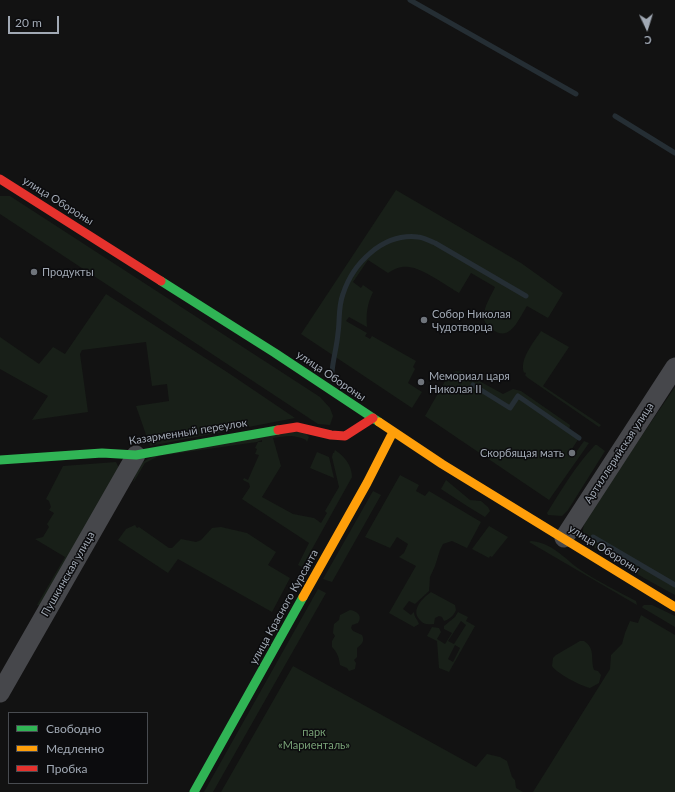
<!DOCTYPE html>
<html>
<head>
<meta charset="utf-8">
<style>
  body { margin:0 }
  #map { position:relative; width:675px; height:792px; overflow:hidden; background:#121212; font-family:Lato,sans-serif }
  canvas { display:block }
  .legend { position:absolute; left:8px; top:712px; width:140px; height:72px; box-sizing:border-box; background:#0c0c0e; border:1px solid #484b50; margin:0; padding:5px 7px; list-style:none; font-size:12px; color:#a1a9b4 }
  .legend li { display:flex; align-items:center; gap:8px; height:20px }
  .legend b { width:20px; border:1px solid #484b50 }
  .north { position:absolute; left:627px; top:8px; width:40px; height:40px; -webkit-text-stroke:3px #0c0c0e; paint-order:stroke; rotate:176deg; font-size:11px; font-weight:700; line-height:16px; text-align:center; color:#a1a9b4 }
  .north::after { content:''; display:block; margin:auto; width:14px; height:18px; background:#a1a9b4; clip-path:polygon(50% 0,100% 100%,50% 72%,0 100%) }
  .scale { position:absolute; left:8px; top:16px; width:51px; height:18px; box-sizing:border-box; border:2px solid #a1a9b4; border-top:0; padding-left:5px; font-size:12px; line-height:14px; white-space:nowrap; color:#a1a9b4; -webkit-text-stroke:3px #0c0c0e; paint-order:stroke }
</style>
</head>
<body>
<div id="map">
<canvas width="675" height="792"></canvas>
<ul class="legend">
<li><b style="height:5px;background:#30b455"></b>Свободно</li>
<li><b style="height:5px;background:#ff9f0a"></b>Медленно</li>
<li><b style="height:5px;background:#e5322d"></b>Пробка</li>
</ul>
<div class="north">С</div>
<div class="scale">20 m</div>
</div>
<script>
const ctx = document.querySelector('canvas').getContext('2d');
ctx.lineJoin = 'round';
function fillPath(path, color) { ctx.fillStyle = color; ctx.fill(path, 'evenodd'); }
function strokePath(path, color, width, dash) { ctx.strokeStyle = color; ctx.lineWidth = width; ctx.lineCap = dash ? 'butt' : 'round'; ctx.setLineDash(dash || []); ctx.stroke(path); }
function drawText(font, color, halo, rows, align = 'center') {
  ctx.font = font + ' Lato,sans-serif'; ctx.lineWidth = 3; ctx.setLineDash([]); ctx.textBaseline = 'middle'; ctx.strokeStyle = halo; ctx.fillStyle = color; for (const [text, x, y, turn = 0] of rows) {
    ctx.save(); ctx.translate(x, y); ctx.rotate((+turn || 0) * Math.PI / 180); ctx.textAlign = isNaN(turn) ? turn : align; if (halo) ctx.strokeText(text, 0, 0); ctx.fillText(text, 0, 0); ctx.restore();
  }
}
const green = new Path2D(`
  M396,190L521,263L563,293L548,318L527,306C519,318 510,344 492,329C488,326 483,322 484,316C484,306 491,296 495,287L471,273L459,293C447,286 422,268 409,267C401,266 394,269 388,273L368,260L353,282L361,288L363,285L373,292C367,304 366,314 367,327L349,317L346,321L367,333L365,336L370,339L372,336L416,361L413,367L415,369L408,383L422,392L412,408L301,334Z
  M0,196H10L320,397L330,408L333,416L330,425L318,424L0,214Z
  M106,294L230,374L295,418L150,446L136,406L169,401L167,384L152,386L146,342L82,350L80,354L88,412L32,420L48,396L0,369V337L39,364L53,347L65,354Z
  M541,331L569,347L543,386L601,425L599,427L528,378L525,375L526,374L525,372L524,373C519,359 534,342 541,331Z
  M456,371L463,372L503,394L513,389L521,391L570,425L569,431L579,438L570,452L574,455L584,441L589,443L549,500L425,416L448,376Z
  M675,387V595C659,586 589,549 584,537C581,530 585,522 587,516Z
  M291,432H302L307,434V435L309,437L307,442L306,440C293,434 287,436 273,438L281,466L262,497L293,514L314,518L321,523L327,513L325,511L339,487L332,457L333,453H334L335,450C344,456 352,465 352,477L302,567L298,565L309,543L242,499L250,487L249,483L243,480L244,478L248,480L259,455L255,454L257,449L255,448L258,442H262V440L257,442L159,456L145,463L133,483C139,463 139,463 158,454Z
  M595,445H597L605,451L568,510L562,516L548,515L547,513C562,489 576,465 595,445Z
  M317,452L329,457L334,478L310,468Z
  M116,462L119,468L40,606L37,605L65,557L35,539L43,537L49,527L47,524L54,513L49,510L51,507L49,501L46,499L63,466Z
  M400,475L419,485L416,491L425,496L429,491L481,522L467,548L452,541L443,544L440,550L435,566L430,577L429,591L415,604L409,601L403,609L411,615L414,612C414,617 418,620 419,624L414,627L389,613L416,566L399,557L404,553L408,544L397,537L390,548L365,537Z
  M446,480L470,500L481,501L488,507L490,511L485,517L467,506L441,489Z
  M373,491L381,495L332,582L323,579Z
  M135,525L137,528L139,527L169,548H172L181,539L196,542L201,540L212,528L221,527L247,533L276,552L268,565L290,578L272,612L178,559L168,573L118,540L126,529Z
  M489,526L508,537L492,557L490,556L489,558L472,549Z
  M531,541C552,543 563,557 579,569C597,581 617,591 636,601L637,605L529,542Z
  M318,589L326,593L213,792H204Z
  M431,592L455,605L456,610C454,615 450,619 444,621L442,617L439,616L435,618L434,624C427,625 423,624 419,619C411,609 423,598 431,592Z
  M644,605H652L675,616V627L643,608L642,607Z
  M350,610C357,611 363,616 358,623L352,625L351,628L353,631L362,635C365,641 362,644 357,648V657L354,660L356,663L355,669L349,671L347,668L340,665C339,657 337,652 332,647V641L335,636L333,633L334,624L339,620L340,615Z
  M458,612L468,617L466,621L475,626L449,672L439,668L437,641L427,636L432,627L439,628L441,632L437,639L445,644L452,633L444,629V626L455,617ZM461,621L466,625L454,644L448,641ZM455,645L460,648L453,662L448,659Z
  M641,615L675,635V792H533L610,669L611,655L622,644L625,633L630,621L638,623Z
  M580,641H584C596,649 590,658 594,670L598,671L601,675L599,683L590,688C581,686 556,673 552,666L553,658L556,655Z
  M293,666L476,767L487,754L500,757L507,761L512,777L515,780L516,788L523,792H221Z`);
const stream = new Path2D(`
  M410,0L576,94
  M615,116L675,153
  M332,372C333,359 337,346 338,333C340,320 338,307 343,294C353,263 383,233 418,237C423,237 429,241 435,243L526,296
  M473,385L510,408L518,396L579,438
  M593,537L675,585`);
const street = new Path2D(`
  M564,538L675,367
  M0,693L136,455`);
const fast = new Path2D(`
  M161,281L275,353L379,422
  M0,460L102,453L136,455L278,430
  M194,792L303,597`);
const slow = new Path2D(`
  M379,422L442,464L675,607
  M303,597L367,483L393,432`);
const jam = new Path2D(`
  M0,179L161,281
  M278,430L297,427L331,435L345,436L373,418`);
const markers = [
  [34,272,4,"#6f747b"],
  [424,320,4,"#6f747b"],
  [421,382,4,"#6f747b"],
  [572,453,4,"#6f747b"]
];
const streetNames = [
  ["улица Обороны",58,201,32],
  ["улица Обороны",331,376,34],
  ["Казарменный переулок",188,432,-9],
  ["Артиллерийская улица",619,453,-57],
  ["улица Обороны",604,549,32],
  ["Пушкинская улица",68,574,-60],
  ["улица Красного Курсанта",284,607,-61]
];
const poiNames = [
  ["Продукты",42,272],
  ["Собор Николая",432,314],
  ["Чудотворца",432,327],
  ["Мемориал царя",429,376],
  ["Николая II",429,389],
  ["Скорбящая мать",564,453,"right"]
];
const parkNames = [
  ["парк",314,732],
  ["«Мариенталь»",314,745]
];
fillPath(green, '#181f18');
strokePath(stream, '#252e34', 5);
strokePath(street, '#46474b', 19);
strokePath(fast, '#30b455', 9);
strokePath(slow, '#ff9f0a', 9);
strokePath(jam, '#e5322d', 9);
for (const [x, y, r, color] of markers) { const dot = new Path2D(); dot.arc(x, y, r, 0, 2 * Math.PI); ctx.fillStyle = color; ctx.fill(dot); strokePath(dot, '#0c0c0e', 1.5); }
drawText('11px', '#a1a9b4', '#0c0c0e', streetNames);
drawText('11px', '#a1a9b4', '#0c0c0e', poiNames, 'left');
drawText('11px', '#78a176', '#0c0c0e', parkNames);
</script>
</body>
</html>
